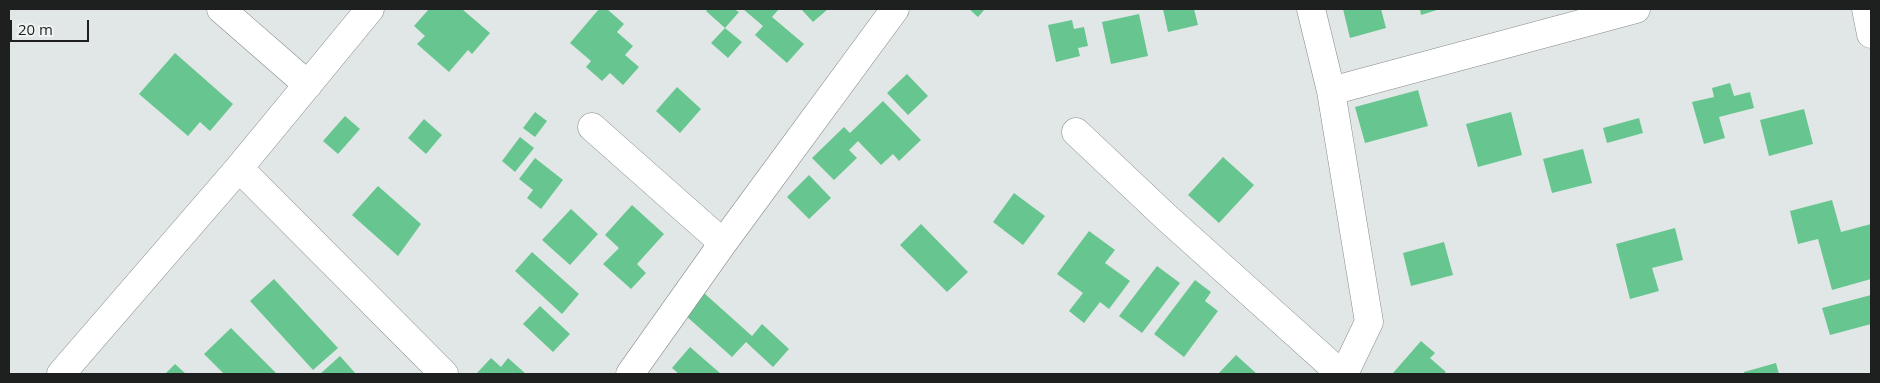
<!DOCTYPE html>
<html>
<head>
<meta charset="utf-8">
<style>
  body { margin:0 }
  #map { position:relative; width:1880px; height:383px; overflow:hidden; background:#e1e7e6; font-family:"Open Sans",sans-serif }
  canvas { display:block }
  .frame { position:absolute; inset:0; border:10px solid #1e2020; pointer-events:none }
  .scale { position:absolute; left:10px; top:20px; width:79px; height:22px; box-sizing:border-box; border:2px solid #1e2020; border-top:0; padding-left:6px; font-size:15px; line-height:18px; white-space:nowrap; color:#1e2020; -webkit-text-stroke:4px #eff4f3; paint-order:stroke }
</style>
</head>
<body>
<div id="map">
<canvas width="1880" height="383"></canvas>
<div class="frame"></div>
<div class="scale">20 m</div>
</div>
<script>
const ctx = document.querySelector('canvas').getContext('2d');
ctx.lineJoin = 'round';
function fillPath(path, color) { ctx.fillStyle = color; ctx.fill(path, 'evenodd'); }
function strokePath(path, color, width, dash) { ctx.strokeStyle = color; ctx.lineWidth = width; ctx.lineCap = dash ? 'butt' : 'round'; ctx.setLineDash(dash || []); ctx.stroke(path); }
const building = new Path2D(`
  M429,9H462L490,33L472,54L468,50L449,72L417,44L425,36L414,26Z
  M599,9H607L624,24L617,32L633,46L625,55L639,67L623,85L610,73L602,81L586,67L591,61L570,43Z
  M708,9H734L739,12L725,28L706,11Z
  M743,9H779L772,17L804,44L787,63L755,35L763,26Z
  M801,9H828L813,22Z
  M969,9H985L978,17Z
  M1163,9H1194L1198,25L1168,32Z
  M1343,9H1381L1386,28L1350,38Z
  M1420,9H1440L1421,15Z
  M1139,14L1148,56L1111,64L1102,22Z
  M1072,20L1074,29L1084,27L1088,46L1078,48L1080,56L1056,62L1048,25Z
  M725,28L742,42L728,58L711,43Z
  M175,53L233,104L210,131L200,122L188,136L139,94Z
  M907,74L928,96L908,115L887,93Z
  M1730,83L1734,96L1750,92L1754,108L1719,117L1725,138L1704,144L1692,102L1714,97L1712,88Z
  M677,87L701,109L680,133L656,111Z
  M1418,90L1428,126L1365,143L1355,107Z
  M883,101L921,140L899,161L893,154L881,165L858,141L849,150L857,158L834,180L812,158L844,127L850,133Z
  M1804,109L1813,144L1769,156L1760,120Z
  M535,112L547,121L535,137L523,128Z
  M1511,112L1522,155L1478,167L1466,124Z
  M345,116L360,129L338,154L323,141Z
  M1639,118L1643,133L1607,143L1603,128Z
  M424,119L442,135L426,154L408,138Z
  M520,137L534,148L515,172L502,161Z
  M1583,149L1592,183L1552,193L1543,159Z
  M1223,157L1254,185L1219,223L1188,195Z
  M535,158L563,180L541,209L527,198L533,190L519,179Z
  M809,175L831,198L809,219L787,197Z
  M378,186L421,224L398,256L352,215Z
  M1014,193L1045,216L1023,245L993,222Z
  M1832,200L1841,232L1871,224V279L1832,290L1818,239L1798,244L1790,211Z
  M632,205L664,234L637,264L646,273L631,289L603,264L619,248L605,235Z
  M571,209L598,234L570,265L542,240Z
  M921,224L968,272L947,292L900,245Z
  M1675,228L1683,260L1652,268L1659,291L1630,299L1616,244Z
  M1089,231L1115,250L1105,263L1130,281L1109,309L1100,302L1084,323L1069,311L1083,293L1057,274Z
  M1444,242L1453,275L1411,286L1403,253Z
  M532,252L579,294L562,314L515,271Z
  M1157,266L1180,283L1142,333L1119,316Z
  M274,279L338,348L313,370L250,301Z
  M1195,280L1211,292L1205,301L1218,311L1184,357L1154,334Z
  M704,293L752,336L762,324L789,349L773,367L746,342L732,357L685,315Z
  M1871,295V324L1830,335L1822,308Z
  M540,306L570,334L553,352L523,324Z
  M231,328L277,374H224L204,354Z
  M1421,341L1435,353L1430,358L1446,372L1443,374H1394L1393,373Z
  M690,347L721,374H679L672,368Z
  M1236,355L1257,374H1218Z
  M340,356L356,374H320Z
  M491,358L501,367L508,358L526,374H479L477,373Z
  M1776,363L1779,374H1744V372Z
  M175,364L186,374H165Z`);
const minor = new Path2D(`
  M221,9L308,85
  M370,9L239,168L444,374
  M1311,9L1331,91L1369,322L1344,374
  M1866,9L1871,34
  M1331,91L1636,9
  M592,127L723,243
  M1076,132L1166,217L1341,374
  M61,374L239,168
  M630,374L723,243L895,9`);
fillPath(building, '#67c68f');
strokePath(minor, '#858a89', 29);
strokePath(minor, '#fff', 28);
</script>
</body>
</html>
